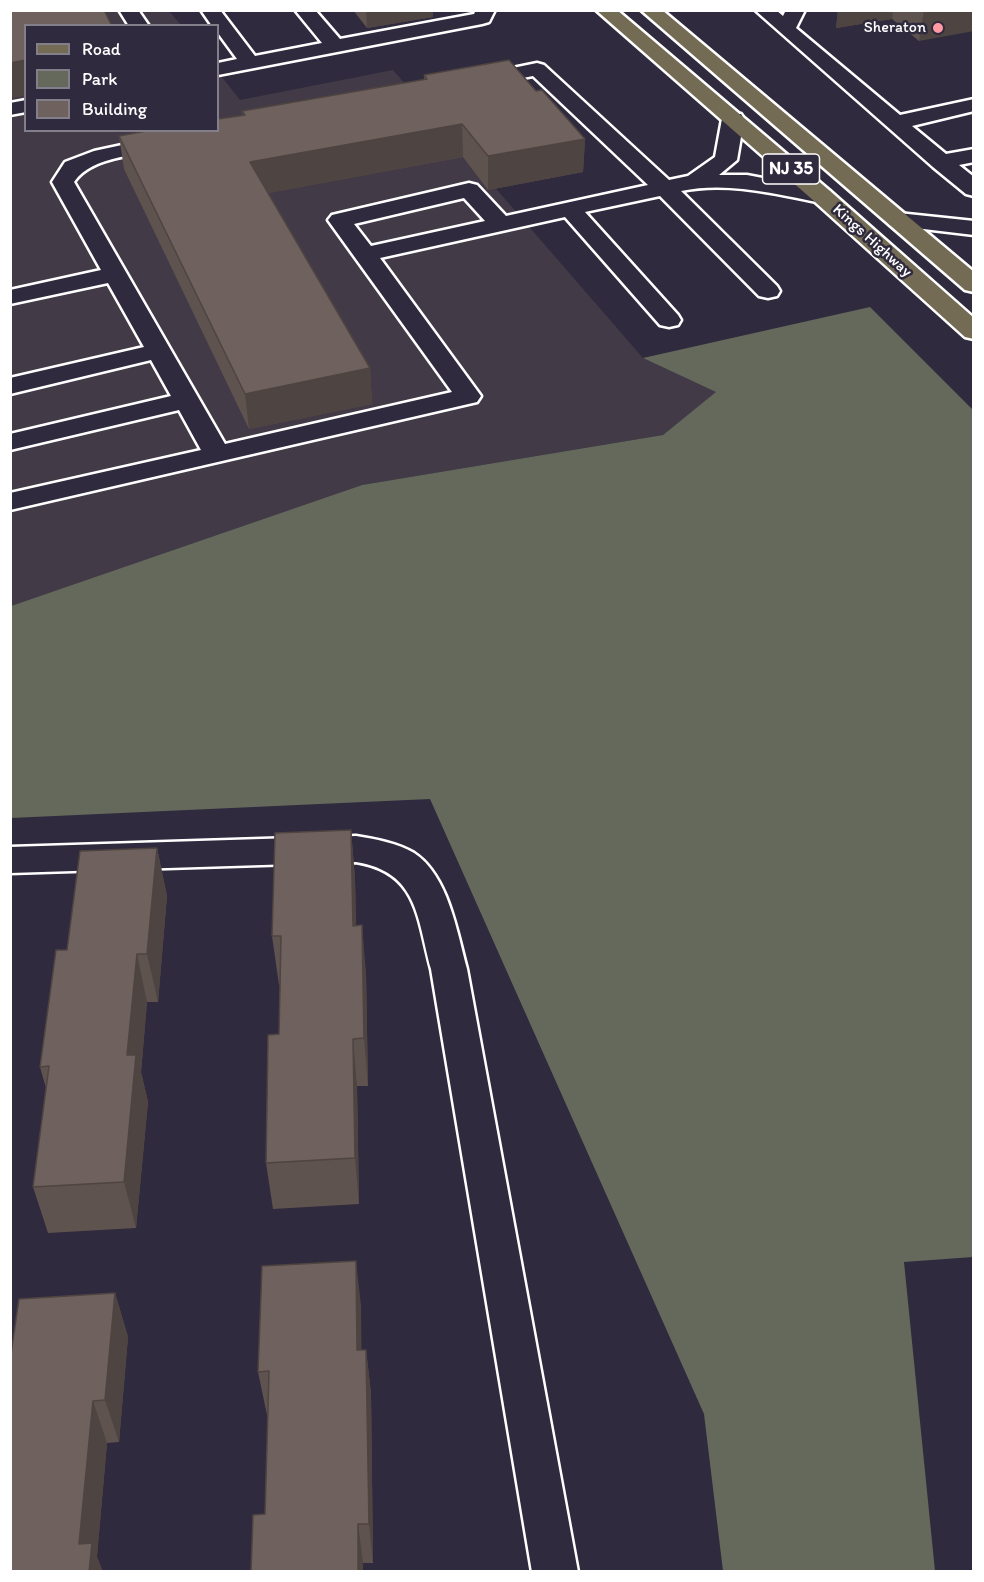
<!DOCTYPE html>
<html>
<head>
<meta charset="utf-8">
<style>
  body { margin:0 }
  #map { position:relative; width:984px; height:1582px; overflow:hidden; background:#2f2a3d; font-family:Itim,sans-serif }
  canvas { display:block }
  .frame { position:absolute; inset:0; border:12px solid #fff; pointer-events:none }
  .legend { position:absolute; left:24px; top:24px; width:195px; height:108px; box-sizing:border-box; background:#2f2a3d; border:2px solid #827f8b; margin:0; padding:8px 10px; list-style:none; font-size:18px; color:#fff }
  .legend li { display:flex; align-items:center; gap:12px; height:30px }
  .legend b { width:30px; border:2px solid #827f8b }
</style>
</head>
<body>
<div id="map">
<canvas width="984" height="1582"></canvas>
<div class="frame"></div>
<ul class="legend">
<li><b style="height:8px;background:#746b55"></b>Road</li>
<li><b style="height:16px;background:#64695c"></b>Park</li>
<li><b style="height:16px;background:#6f615d"></b>Building</li>
</ul>
</div>
<script>
const ctx = document.querySelector('canvas').getContext('2d');
ctx.lineJoin = 'round';
function fillPath(path, color) { ctx.fillStyle = color; ctx.fill(path, 'evenodd'); }
function strokePath(path, color, width, dash) { ctx.strokeStyle = color; ctx.lineWidth = width; ctx.lineCap = dash ? 'butt' : 'round'; ctx.setLineDash(dash || []); ctx.stroke(path); }
function drawText(font, color, halo, rows, align = 'center') {
  ctx.font = font + ' Itim,sans-serif'; ctx.lineWidth = 5; ctx.setLineDash([]); ctx.textBaseline = 'middle'; ctx.strokeStyle = halo; ctx.fillStyle = color; for (const [text, x, y, turn = 0] of rows) {
    ctx.save(); ctx.translate(x, y); ctx.rotate((+turn || 0) * Math.PI / 180); ctx.textAlign = isNaN(turn) ? turn : align; if (halo) ctx.strokeText(text, 0, 0); ctx.fillText(text, 0, 0); ctx.restore();
  }
}
const built = new Path2D(`
  M10,11H169L181,25L26,26V130H218V72L240,100L393,70L643,358L717,392L663,435L362,485L11,606Z`);
const green = new Path2D(`
  M870,307L973,410V1257L904,1262L935,1571H723L704,1414L430,799L11,818V606L362,485L663,435L716,392L643,358Z`);
const minor = new Path2D(`
  M119,10H138L149,26H129Z
  M201,10H220L255,56L322,43L295,10H315L340,39L474,14L476,10H495L489,22L482,24L218,75V63L237,59L218,33V26H212Z
  M755,10H776L783,16L786,10H805L796,28L900,115L974,99V111L912,126L946,154L974,149V162L959,165L974,177V196L966,194L933,167Z
  M537,63L544,65L669,180L688,176L715,157L722,119L725,114H741L744,119L737,160L719,175H747L830,191L833,196L830,201L822,203C776,194 727,181 681,191L777,286L780,291L777,296L768,298L759,296L660,196L585,212L678,315L681,320L678,325L669,327L660,325L565,217L380,258L481,396L477,402L10,510V493L201,450L179,410L10,450V434L171,396L151,360L10,394V378L144,347L108,283L10,304V290L101,270L52,182L65,162L94,151L164,136L172,138L175,143L172,148C142,155 92,155 74,182L225,444L452,392L328,220L332,215L469,183L477,185L506,216L648,185L533,76L476,87L469,85L466,81L469,77ZM464,198L485,221L371,246L354,224Z
  M26,100V112L10,115V103Z
  M898,213L974,221V235L890,225L886,220L890,215Z
  M356,836C375,839 397,843 414,853C448,875 457,932 467,969L578,1572H532L431,969C417,917 418,872 356,862L10,873V847Z`);
const major = new Path2D(`
  M596,10H617L830,191L974,318V339L965,337L814,201Z
  M641,10H662L974,272V292L965,290Z`);
const wall = new Path2D(`
  M353,10H433V17L367,28Z
  M838,10H974L919,41L892,19L836,28Z
  M424,75L536,91L585,139L583,172L488,190L463,157L268,193L370,368L372,404L249,429L124,169L119,136L243,115L242,111L424,80Z
  M351,830L355,879L356,926L366,973L368,1086H357L359,1204L273,1209L266,1163L279,1034L280,985H279L272,936Z
  M157,848L167,896L158,1002H147L141,1072L148,1102L136,1228L48,1233L33,1187L46,1088L40,1067Z
  M115,1293L128,1337L119,1442L107,1443L97,1556L10,1572Z
  M361,1305V1350H366L371,1393L373,1563H363L265,1514L268,1415H267L258,1372Z`);
const shadedWall = new Path2D(`
  M366,10H433V17L367,28Z
  M838,10H893L892,19L836,28Z
  M924,10H974V31L919,41Z
  M26,60V96L10,98V63Z
  M462,124L463,157L253,196L250,162Z
  M585,139L583,172L488,190V156Z
  M370,368L372,404L249,429L245,394Z
  M351,830L355,879L357,974L353,926Z
  M157,848L167,896L158,1002L147,954Z
  M362,925L366,973L368,1086L364,1038Z
  M137,954L147,1002L141,1072L148,1102L136,1228L124,1182L127,1055Z
  M353,1039L357,1086L359,1204L355,1158Z
  M356,1261L361,1305L362,1393L357,1350Z
  M115,1293L128,1337L119,1442L105,1400Z
  M366,1350L371,1393L373,1563L369,1524Z
  M93,1401L107,1443L97,1556L103,1572H89L79,1544Z
  M358,1524L363,1563V1572H358Z`);
const building = new Path2D(`
  M10,10H104L112,26H26V60L10,63Z
  M509,60L536,91L542,90L585,139L488,156L462,124L250,162L370,368L245,394L119,136L151,130H218V119L245,115L242,111L427,79L424,75Z
  M351,830L353,926L362,925L364,1038L353,1039L355,1158L266,1163L268,1035L279,1034L281,936H272L275,833Z
  M157,848L147,954H137L127,1055H136L124,1182L33,1187L49,1066L40,1067L56,950H67L80,851Z
  M356,1261L357,1350H366L369,1524H358V1572H251L253,1515L265,1514L269,1371L258,1372L262,1266Z
  M115,1293L105,1400L93,1401L79,1544L92,1543L89,1572H10V1361L19,1299Z`);
const markers = [
  [938,28,6,"#ff9aa2"]
];
const farPoinames = [
  ["Sheraton",926,28]
];
const farStreetnames = [
  ["Kings Highway",872,241,42]
];
const shields = [
  [791,169,57]
];
const shieldNames = [
  ["NJ 35",791,169]
];
fillPath(built, '#423a47');
fillPath(green, '#64695c');
strokePath(minor, '#fff', 5);
strokePath(major, '#fff', 5);
fillPath(minor, '#2f2a3d');
fillPath(major, '#746b55');
fillPath(wall, '#5f5350');
fillPath(shadedWall, '#4e4441');
fillPath(building, '#6f615d');
strokePath(building, '#4e4441', 1.5);
for (const [x, y, r, color] of markers) { const dot = new Path2D(); dot.arc(x, y, r, 0, 2 * Math.PI); ctx.fillStyle = color; ctx.fill(dot); strokePath(dot, '#2f2a3d', 2); }
drawText('16px', '#fff', '#2f2a3d', farPoinames, 'right');
drawText('16px', '#fff', '#2f2a3d', farStreetnames);
for (const [x, y, w] of shields) { const box = new Path2D(); box.roundRect(x - w / 2, y - 15, w, 30, 4.5); ctx.fillStyle = '#2f2a3d'; ctx.fill(box); strokePath(box, '#fff', 1.5); }
drawText('bold 18px', '#fff', null, shieldNames);
</script>
</body>
</html>
